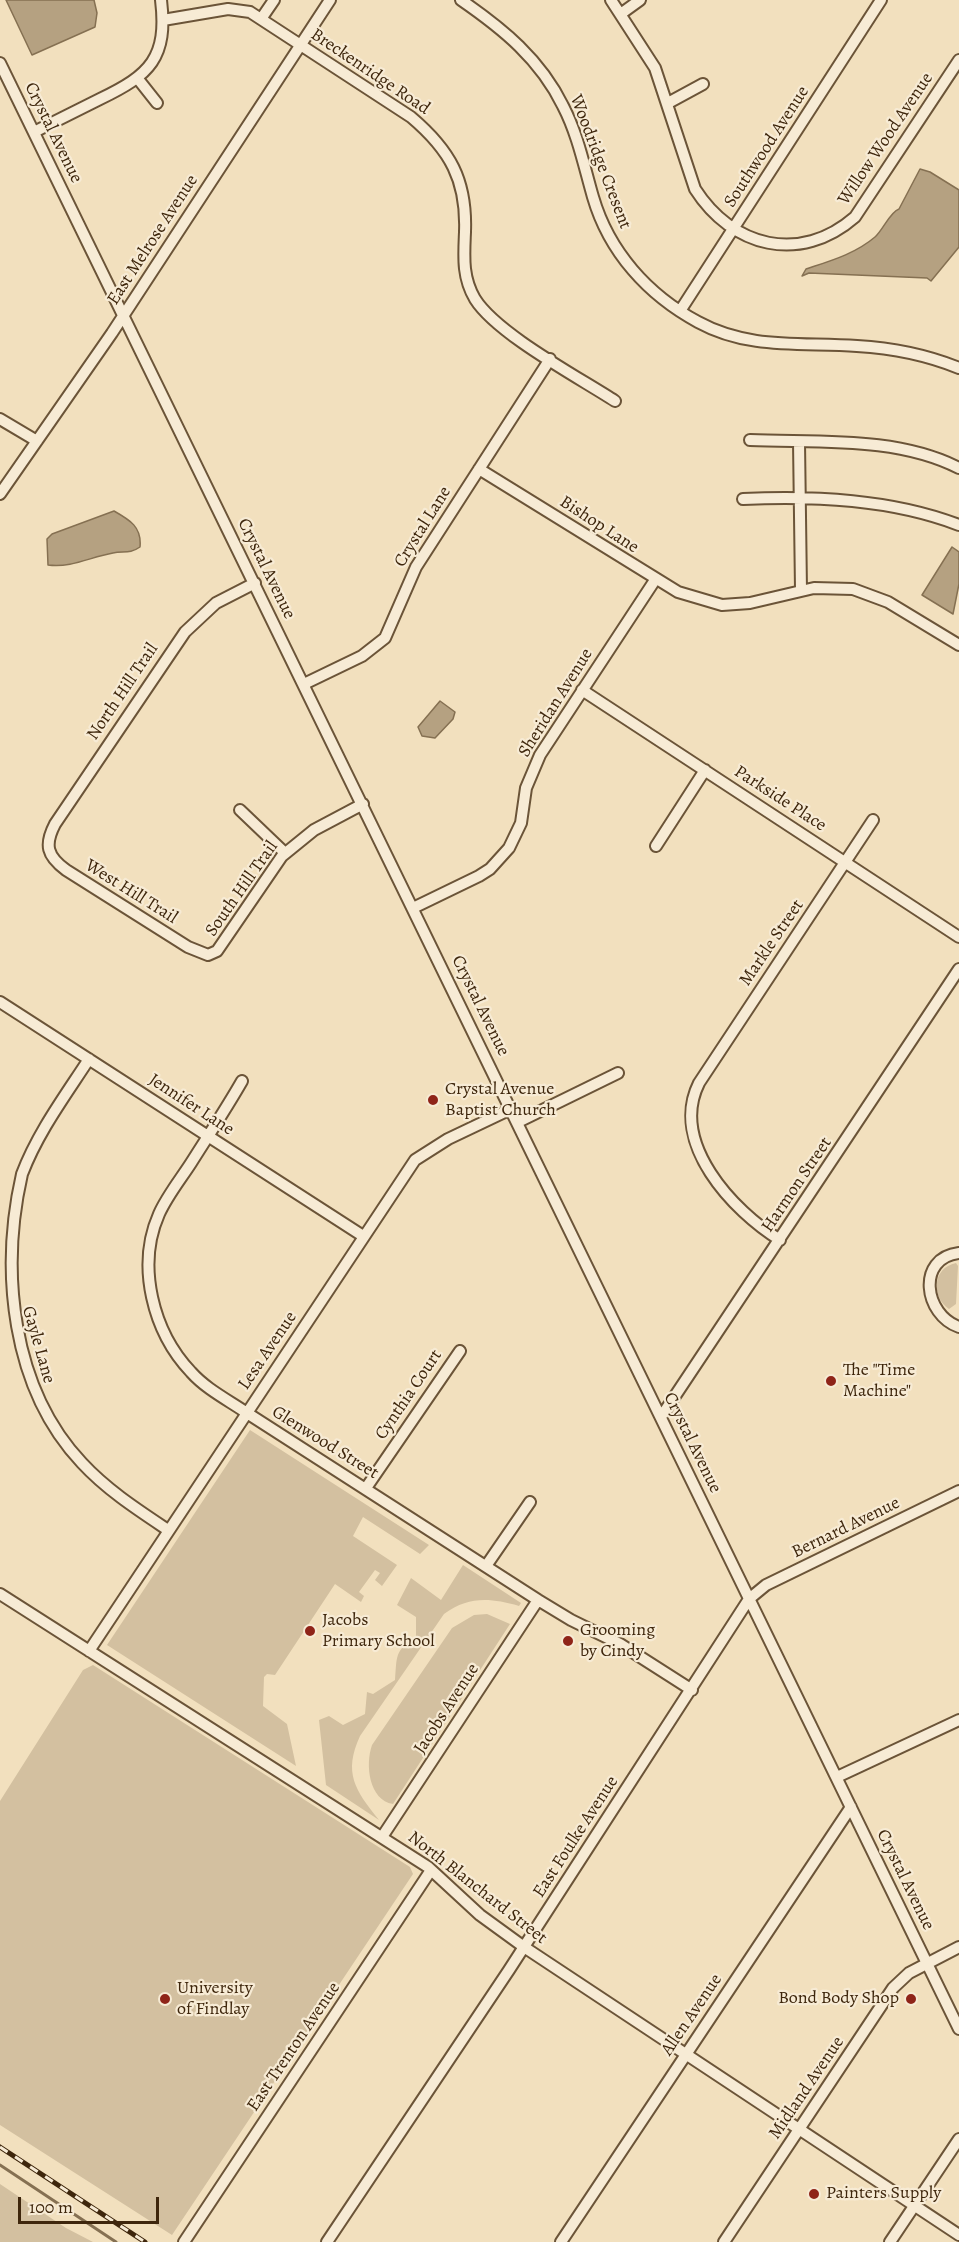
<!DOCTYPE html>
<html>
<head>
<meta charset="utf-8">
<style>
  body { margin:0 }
  #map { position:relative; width:959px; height:2242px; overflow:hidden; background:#f2e0be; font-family:Alegreya,serif }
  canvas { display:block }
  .scale { position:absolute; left:18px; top:2197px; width:141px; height:27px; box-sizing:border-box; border:3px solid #3e260c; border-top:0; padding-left:8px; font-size:18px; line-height:21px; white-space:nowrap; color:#3e260c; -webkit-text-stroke:4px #f7ebd5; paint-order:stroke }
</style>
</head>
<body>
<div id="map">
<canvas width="959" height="2242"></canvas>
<div class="scale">100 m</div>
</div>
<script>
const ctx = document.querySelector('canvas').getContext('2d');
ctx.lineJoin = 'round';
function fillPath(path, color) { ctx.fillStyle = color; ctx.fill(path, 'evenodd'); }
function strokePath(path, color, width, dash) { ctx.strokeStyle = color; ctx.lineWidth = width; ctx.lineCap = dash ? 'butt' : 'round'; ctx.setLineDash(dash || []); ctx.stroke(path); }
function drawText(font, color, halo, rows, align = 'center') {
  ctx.font = font + ' Alegreya,serif'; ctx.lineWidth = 4.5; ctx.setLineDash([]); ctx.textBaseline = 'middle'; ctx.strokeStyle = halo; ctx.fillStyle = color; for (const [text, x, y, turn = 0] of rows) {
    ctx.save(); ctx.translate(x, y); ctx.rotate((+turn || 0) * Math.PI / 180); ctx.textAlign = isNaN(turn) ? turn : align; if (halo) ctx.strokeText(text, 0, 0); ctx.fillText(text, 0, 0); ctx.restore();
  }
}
const green = new Path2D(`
  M956,1263L958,1266L956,1304L949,1309C931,1297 932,1268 956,1263Z
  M250,1430L429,1545L420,1554L363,1517L353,1536L397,1565L382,1586L375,1580L380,1573L375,1570L359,1592L364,1596L361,1602L335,1584L275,1675L267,1674L264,1677L263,1706L287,1724L296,1766L107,1645Z
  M463,1565L521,1603L519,1606C490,1598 469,1596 444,1614L360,1736C343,1773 355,1790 379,1820L326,1785L319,1720L329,1716L343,1725L365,1714L367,1692L373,1694L395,1680C397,1658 394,1649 416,1639V1617L397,1605L411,1578L441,1600Z
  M487,1614L510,1624L393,1804C369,1800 365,1765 372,1745L452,1628L474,1615Z
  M93,1665L410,1867L413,1874L172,2235L0,2125V1801L83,1670Z
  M0,2184L66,2228L93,2242H0Z`);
const water = new Path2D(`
  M6,0H94L97,13L95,27L32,55Z
  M920,169L930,172L959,190V247L931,281L927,278L809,273L802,276L806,269C830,261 855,254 875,237C883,230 890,212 899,209Z
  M114,511C130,520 142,527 140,547C130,554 124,551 113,553C90,557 72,568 48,565L47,539L52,534Z
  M952,547L959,552V584L953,614L922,595Z
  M440,701L455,712L453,719L435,738L422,736L418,727Z`);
const stream = new Path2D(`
  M0,2165L116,2242`);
const minor = new Path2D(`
  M461,0C503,29 540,59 563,106C578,135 584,166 593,197C609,252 648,295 698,322C749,350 802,342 857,346C892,348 927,355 959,368
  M611,0L655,68L695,189C732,247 800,265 855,217L959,60
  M622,13L640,0
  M261,19L274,0
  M163,20L228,9L250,12L411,117C450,150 467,180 465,232C464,256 462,277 475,299C497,334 578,377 615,401
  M0,63L959,2029
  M138,79L157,103
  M668,103L703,84
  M34,132C56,121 78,110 100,99C150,75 168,58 161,0
  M680,311L881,0
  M0,419L37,441
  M750,440C818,443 896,436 959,468
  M799,442L801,590
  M479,469L678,592L722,605L750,603L814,588L853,589L888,602L959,645
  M0,494L112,333L330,0
  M743,499C815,496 891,499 959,525
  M255,583L216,603L185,632L55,824C44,845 47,856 66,870L188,947L208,955L217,951L282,856L314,830L363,804
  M304,684L362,656L385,638L416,567L550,359
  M582,690L959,937
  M240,810L285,853
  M656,846L705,770
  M413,908L479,876L490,869L509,848L521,823L526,788L540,755L655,580
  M0,1002L363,1236
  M89,1059C65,1096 38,1132 22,1174C0,1270 11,1388 82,1463C107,1490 138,1510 168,1530
  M242,1081C226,1109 208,1136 191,1163C180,1180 167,1196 159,1214C136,1266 153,1332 191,1372C206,1389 228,1400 247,1413L538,1600L571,1620L620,1644L692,1690
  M518,1122L618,1073
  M780,1240C733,1211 669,1143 699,1083L873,820
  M959,1253C916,1258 924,1315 959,1327
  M661,1417L959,969
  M366,1488L460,1351
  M486,1566L530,1502
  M0,1594L428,1867L480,1915L524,1947L959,2235
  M89,1651L415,1160L448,1139L511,1109
  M837,1777L959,1720
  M382,1837L538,1600
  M184,2242L431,1870
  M327,2242L509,1970L749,1599L766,1585L959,1491
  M561,2242L851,1807
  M724,2242L893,1988L909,1973L959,1947
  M890,2242L959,2139`);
const rail = new Path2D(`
  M0,2147L145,2242`);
const markers = [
  [433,1100,6,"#8f2418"],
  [831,1381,6,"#8f2418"],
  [310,1631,6,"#8f2418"],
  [568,1641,6,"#8f2418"],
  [165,1999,6,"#8f2418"],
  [911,1999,6,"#8f2418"],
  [814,2194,6,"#8f2418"]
];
const streetNames = [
  ["Breckenridge Road",370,72,34],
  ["Crystal Avenue",53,133,64],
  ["Willow Wood Avenue",886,139,-56],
  ["Southwood Avenue",767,147,-57],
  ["Woodridge Cresent",600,162,69],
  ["East Melrose Avenue",153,240,-57],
  ["Bishop Lane",599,525,33],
  ["Crystal Lane",423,527,-58],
  ["Crystal Avenue",266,569,64],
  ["North Hill Trail",123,692,-56],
  ["Sheridan Avenue",556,703,-58],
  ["Parkside Place",780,799,33],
  ["South Hill Trail",242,889,-55],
  ["West Hill Trail",131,892,32],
  ["Markle Street",772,943,-56],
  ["Crystal Avenue",480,1006,64],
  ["Jennifer Lane",191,1105,33],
  ["Harmon Street",797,1185,-56],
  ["Gayle Lane",38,1345,74],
  ["Lesa Avenue",268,1351,-56],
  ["Cynthia Court",409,1395,-56],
  ["Glenwood Street",325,1443,32],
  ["Crystal Avenue",692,1443,64],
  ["Bernard Avenue",846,1528,-26],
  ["Jacobs Avenue",447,1709,-57],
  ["East Foulke Avenue",576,1837,-57],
  ["Crystal Avenue",905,1880,64],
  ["North Blanchard Street",477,1888,38],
  ["Allen Avenue",692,2015,-56],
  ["East Trenton Avenue",294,2047,-56],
  ["Midland Avenue",807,2088,-56]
];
const poiNames = [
  ["Crystal Avenue",445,1090],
  ["Baptist Church",445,1111],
  ["The \"Time",843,1371],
  ["Machine\"",843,1392],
  ["Jacobs",322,1621],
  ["Primary School",322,1642],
  ["Grooming",580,1631],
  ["by Cindy",580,1652],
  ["University",177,1989],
  ["of Findlay",177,2010],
  ["Bond Body Shop",899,1999,"right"],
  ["Painters Supply",826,2194]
];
fillPath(green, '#d3c0a0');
fillPath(water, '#b5a181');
strokePath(water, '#857052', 1.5);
strokePath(stream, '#857052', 3);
strokePath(minor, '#6b5438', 14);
strokePath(minor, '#f7ebd5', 10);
strokePath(rail, '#3e260c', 5);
strokePath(rail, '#f7ebd5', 3, [9]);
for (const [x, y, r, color] of markers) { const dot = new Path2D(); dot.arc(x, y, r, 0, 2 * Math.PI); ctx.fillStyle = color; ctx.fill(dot); strokePath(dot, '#f7ebd5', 2); }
drawText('18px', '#3e260c', '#f7ebd5', streetNames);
drawText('18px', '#3e260c', '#f7ebd5', poiNames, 'left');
</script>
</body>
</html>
